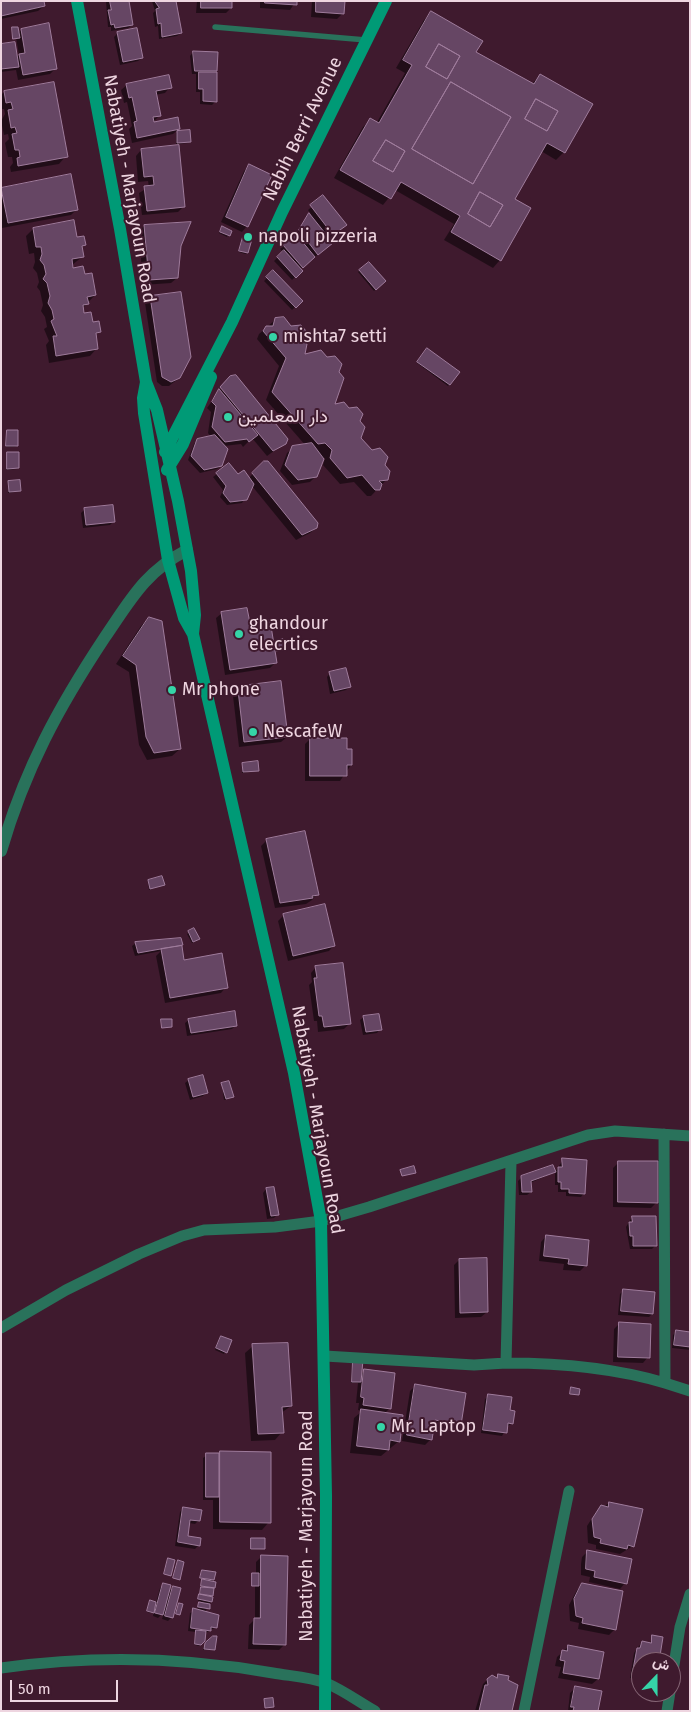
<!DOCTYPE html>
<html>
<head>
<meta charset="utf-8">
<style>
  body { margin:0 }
  #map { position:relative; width:691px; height:1712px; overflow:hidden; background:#3f1a2e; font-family:"Fira Sans",Vazirmatn,sans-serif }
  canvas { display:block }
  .frame { position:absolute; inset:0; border:2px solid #eed5e0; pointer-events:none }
  .north { position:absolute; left:631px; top:1652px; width:50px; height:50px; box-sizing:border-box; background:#3f1a2e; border:1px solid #856575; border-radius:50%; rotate:22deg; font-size:14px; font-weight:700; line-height:20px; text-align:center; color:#eed5e0 }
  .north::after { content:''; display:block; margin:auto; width:18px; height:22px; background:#35d4a7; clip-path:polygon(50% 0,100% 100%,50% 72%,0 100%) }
  .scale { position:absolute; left:10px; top:1680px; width:108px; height:22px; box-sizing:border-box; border:2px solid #eed5e0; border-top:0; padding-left:6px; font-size:15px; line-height:18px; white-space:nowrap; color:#eed5e0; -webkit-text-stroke:4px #3f1a2e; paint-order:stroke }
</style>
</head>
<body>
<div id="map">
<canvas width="691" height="1712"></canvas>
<div class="frame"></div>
<div class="north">ش</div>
<div class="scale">50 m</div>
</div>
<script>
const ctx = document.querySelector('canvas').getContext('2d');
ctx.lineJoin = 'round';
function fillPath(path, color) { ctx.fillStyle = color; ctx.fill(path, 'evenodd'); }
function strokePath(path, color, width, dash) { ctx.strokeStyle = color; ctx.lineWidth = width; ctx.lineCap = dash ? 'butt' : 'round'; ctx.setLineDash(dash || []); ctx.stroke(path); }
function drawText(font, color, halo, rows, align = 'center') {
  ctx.font = font + ' "Fira Sans",Vazirmatn,sans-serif'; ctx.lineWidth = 4; ctx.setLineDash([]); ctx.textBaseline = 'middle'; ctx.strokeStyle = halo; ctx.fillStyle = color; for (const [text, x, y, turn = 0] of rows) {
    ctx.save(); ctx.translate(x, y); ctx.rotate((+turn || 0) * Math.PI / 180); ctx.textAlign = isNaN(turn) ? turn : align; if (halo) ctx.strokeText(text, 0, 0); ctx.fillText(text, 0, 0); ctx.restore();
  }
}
const shadow = new Path2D(`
  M1,1L44,6L38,11L1,19Z
  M106,1H127L132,25L128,28L111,31V27H108Z
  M152,1H175L181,33L177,36L159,39L158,26L155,27L153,13L155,11Z
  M197,1H231V8L226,13H196Z
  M260,1H296L290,10L260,8Z
  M312,1H343L342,14L337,19L311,17Z
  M431,13L475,52L532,84L540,75L564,152L556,160L541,151L513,200L500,260L493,268L444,240L454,224L395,190L383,205L334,178L363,127L370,120L376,124L405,73L396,68L424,20Z
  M12,29L18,34L21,30L56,68L50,74L18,80L16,70L1,72V46L16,58L19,55L16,37L12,38Z
  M118,33L142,58L138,61L120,65L114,37Z
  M193,52L217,53L216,101L212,105L200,104V92H196V74H192L190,56Z
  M53,84L66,156L59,164L11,172L10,167L13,163L12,157H8L5,143L9,139L8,134L4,135L1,121L5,114L4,109H1V95L4,92Z
  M127,85L170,87L165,93L155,95L160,115L151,124L179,129L173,134L132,143L129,129L132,126L127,102L124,103L121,90Z
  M189,132L188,143L176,144V133Z
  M141,150L184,206L178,212L142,215L139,193L149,187L148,181L138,182L136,156Z
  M249,166L247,226L242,232L221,222L244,171Z
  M1,189L76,210L71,215L2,228Z
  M323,197L342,228L328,239V246L300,269L302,270L292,280L274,261L283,252L280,249L296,235L311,214L308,210Z
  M144,226L179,246L177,278L171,283L143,285L139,232Z
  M33,229L76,239L85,245L81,248L82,257L72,265V269L84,276L95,295L82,309L83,315L99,331L95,336L97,348L90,356L49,363L46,345L49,341L44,329L47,327L45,317L41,311L43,305L40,291L37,287L39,282L37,273L33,268L35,262L34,253L29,254L26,236Z
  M221,229L230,231L227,237L219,233Z
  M243,238L247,253L245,254L239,252Z
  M369,263L384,281L374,291L358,272Z
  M273,272L301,301L292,310L264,281Z
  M151,297L179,378L169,386H162L157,382L145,303Z
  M276,319L302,341L303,355L338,372L333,406L358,421L359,438L383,465L387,479L371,496H367L354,482L340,484L323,465L325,458H323L316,476L310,482L292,485L280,471L287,453L293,448L306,446L266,400L279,366L257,339L259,334Z
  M426,351L458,372L448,386L417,363Z
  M225,383L285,443L267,456L252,438L243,447L241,444L224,446L221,466L217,469L200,473L188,460L194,444L197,440L211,437L208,433L211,412L207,408Z
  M7,432L17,446L15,447H6Z
  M7,453L18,468L17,469L6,470Z
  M264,462L316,528L310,533L296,540L252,486L242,503L227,505L220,497L223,490L213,477L217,474L248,479Z
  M9,482L20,491L8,493Z
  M85,509L114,521L110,525L83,528L81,513Z
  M222,613L249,625L283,650L274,652L276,662L270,668L225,675L216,618Z
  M149,618L180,749L172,756L147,760L139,745L129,672L116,664L141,626Z
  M330,673L349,687L346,690L330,694L327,677Z
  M242,687L287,737L281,742L239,747L233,696Z
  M310,739L346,750L351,765L340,781H305V744Z
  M242,764L258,770L242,773Z
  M267,840L317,894L312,900L306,904L275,908L261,846Z
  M148,881L163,885L149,890Z
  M284,915L334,945L329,951L288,961L278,921Z
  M194,930L197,940L192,943L187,934Z
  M136,943L181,945L183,961L226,987L221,993L165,1003L156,956L161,951L135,956L132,946Z
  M316,967L350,1023L344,1029L318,1032L317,1021H314L309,985L312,982L311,973Z
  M364,1017L380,1029L377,1033L363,1035L360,1020Z
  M189,1020L236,1025L232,1029L187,1036L185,1023Z
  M189,1080L207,1092L203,1096L190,1100L185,1083Z
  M222,1084L231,1098L224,1100Z
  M563,1160L584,1193L581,1197L566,1196V1192H558V1185H555V1172Z
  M619,1162L657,1202L651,1208L613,1207V1168Z
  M555,1172L530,1183L531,1192L527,1195H519L518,1181L522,1177Z
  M266,1189L278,1214L274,1218L267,1219L263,1193Z
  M632,1217L656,1245L652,1249H630L626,1227Z
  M546,1236L588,1241L585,1266L580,1271L563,1270L564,1264L539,1261L541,1242Z
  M459,1260L487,1312L481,1317L455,1318L454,1265Z
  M624,1290L652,1314L649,1317L618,1315L620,1294Z
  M619,1324L648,1357L643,1363L613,1362L614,1329Z
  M676,1332L690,1333V1350L672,1348L673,1335Z
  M220,1339L231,1341L224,1354L215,1350Z
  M253,1346L291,1406L281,1413L282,1432L275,1440L251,1441L245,1353Z
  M352,1362L361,1374L365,1370L390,1408L385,1413L399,1441L381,1456L350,1453L354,1418L362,1411L358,1410L359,1403H356L358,1383H351Z
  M416,1385L460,1424L454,1430L433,1426L431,1439L425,1445L402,1441L410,1391Z
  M489,1396L509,1412L512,1423L507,1427L502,1436L481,1433L485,1399Z
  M221,1453L269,1522L262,1530L213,1529V1500H203V1458L207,1455Z
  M609,1503L633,1546L620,1554L596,1549V1545L588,1543L587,1526L596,1512Z
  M183,1508L199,1520L195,1524L189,1523L187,1537L199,1545L195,1549L175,1546L180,1512Z
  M251,1539L264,1549L250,1550Z
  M588,1551L625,1583L620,1589L589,1582L590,1577L581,1575V1564L582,1557Z
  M261,1557L284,1645L279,1650L248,1649L249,1625L255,1619V1585H251V1576L256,1574V1562Z
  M202,1571L213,1580L211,1582L214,1583L211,1601L204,1614L216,1627L204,1634V1641L199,1646L195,1645L196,1632L188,1631L190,1613L197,1610L201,1601H198L203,1580L200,1579Z
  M583,1584L615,1629L609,1635L578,1629L579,1623L570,1621L569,1605L577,1590Z
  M164,1585L168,1593L173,1587L172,1617L168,1621L162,1619L164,1612L158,1618L153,1616L154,1610L151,1613L147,1612L151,1602L156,1603L160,1588Z
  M213,1637L214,1650H203L204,1646Z
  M653,1637L657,1662H641V1681L630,1678L634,1653L642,1642L649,1644Z
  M569,1646L598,1679L592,1684L558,1678L561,1667L555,1666L557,1657Z
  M499,1675L511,1711H475L483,1684L489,1678L495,1679Z
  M575,1688L597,1711H568L570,1693Z`);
const building = new Path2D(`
  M1,1H44L45,6L1,16Z
  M110,1H129L133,25L115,28L114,24L111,25L108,10H111Z
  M155,1H176L182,33L162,37L161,23L158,24L156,9L159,8Z
  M201,1H232V8H201Z
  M265,1H297V5L265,3Z
  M316,1H345L344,14L316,12Z
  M431,11L483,41L476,52L534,84L540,74L593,104L565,153L547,143L515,199L531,208L501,261L451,232L460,216L401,182L391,199L340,170L370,118L379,123L412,65L403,60ZM439,44L460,56L447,79L426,67ZM451,82L511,117L473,184L412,149ZM536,99L558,111L547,131L525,119ZM386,140L405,151L393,172L373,161ZM480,192L503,205L490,227L468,214Z
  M49,23L57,69L23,75L19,54L25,53L21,29Z
  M12,27H18L20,38L13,39Z
  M137,28L143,58L123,62L117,32Z
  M15,42L19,67L1,69V44Z
  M439,44L460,56L447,79L426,67Z
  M193,51L218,52L217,71H195Z
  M199,72H217V102L203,101V89H199Z
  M169,75L172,88L156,91L161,116L153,117L154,122L178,117L180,129L137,138L134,122L137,121L132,97L129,98L126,84Z
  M54,82L68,157L18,166L17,158L20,157L19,150H15L12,134L17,133L15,127L11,128L8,110L13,109L11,102L6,103L4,91Z
  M451,82L511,117L473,184L412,149Z
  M536,99L558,111L547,131L525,119Z
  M190,130L191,142L177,143V131Z
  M386,140L405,151L393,172L373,161Z
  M179,145L185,207L147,211L144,186L154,185L153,176L144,177L141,149Z
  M249,164L272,175L248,227L226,217Z
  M71,174L78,210L8,223L1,188Z
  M480,192L503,205L490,227L468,214Z
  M323,195L347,225L333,235L310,205Z
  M309,213L333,243L318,255L299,230Z
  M74,220L77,237L84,236L86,245L82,246L84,257L72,259L73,268L83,266L85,274L92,273L96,295L87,297L89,304L83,305L84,313L91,312L93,322L99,321L101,332L96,333L98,349L56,356L53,336H57L51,321L54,319L52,310L48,303L50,296L47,283L43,279L46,274L44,265L40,260L42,254L41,247H36L33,228Z
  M191,222L181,246L178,278L149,280L144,225Z
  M222,226L232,231L230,236L220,232Z
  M296,234L315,257L303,268L283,245Z
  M243,237L252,239L248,253L239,251Z
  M284,250L303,271L296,278L277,257Z
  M369,262L386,281L376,290L359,270Z
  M273,270L303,301L296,308L266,277Z
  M181,292L191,357L180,378L171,382L162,377L150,296Z
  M284,317L291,326L301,325L306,331L303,340L307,344L305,354L321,350L327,357L335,356L342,364L339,372L344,378L335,404L344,402L349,408L357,407L363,414L360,421L365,427L361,438L372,450L380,448L388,457L385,465L390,471L388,480L379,481L382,484L380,490H375L362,475L347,478L330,458L332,450L325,443L318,444L272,392L286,358L263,331L266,326H273L275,318Z
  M427,348L460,372L450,385L417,362Z
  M236,375L288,439L286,444L273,451L220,387L230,376Z
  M219,389L258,435L249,442L247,439L225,442L212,427L216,406L212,402Z
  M7,430H18V446H6Z
  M215,435L228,449L222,466L204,470L191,456L197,439Z
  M312,443L324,459L317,477L298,480L285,465L292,446Z
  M7,452H19V468L7,469Z
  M264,461H268L318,523L317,528L302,535L252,473Z
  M229,463L238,474L244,470L254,484L247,500L230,502L223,493L226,486L216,473Z
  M20,480L21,491L9,492L8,481Z
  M113,505L115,522L86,525L84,508Z
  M247,608L250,623L270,620L277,663L230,670L221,612Z
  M149,617L162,621L181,749L154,753L146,737L136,665L123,656Z
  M283,639L284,650L276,651L275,641Z
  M346,668L351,687L334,691L329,672Z
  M281,681L288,737L244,742L238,690L241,689V686Z
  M310,738H347V749H352V765H347V776H310Z
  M258,761L259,771L243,772L242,763Z
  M305,831L319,895L312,896L313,898L280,903L266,839Z
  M162,876L165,885L150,889L148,880Z
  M325,904L335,946L293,956L283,914Z
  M194,928L200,939L193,942L188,931Z
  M181,938L183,945L138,953L135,942Z
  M182,946L184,960L222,953L228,988L170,998L161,949Z
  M343,963L351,1024L324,1027L322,1016H319L314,978H317L315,966Z
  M235,1011L237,1026L191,1033L188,1019Z
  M379,1014L382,1030L366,1032L363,1016Z
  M161,1019H172V1027L162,1028Z
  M203,1075L208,1093L193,1097L188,1079Z
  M229,1081L234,1097L226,1099L221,1083Z
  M562,1158L587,1160L585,1194L569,1193V1189H561V1182H558V1167H562Z
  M618,1161H658V1203L618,1202Z
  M553,1165L556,1172L531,1181L532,1192H522L521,1176Z
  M414,1166L416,1173L402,1176L400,1170Z
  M274,1187L279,1215L271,1216L266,1188Z
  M632,1216H656L657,1246H633V1236H630L629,1222H632Z
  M546,1235L589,1240L587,1266L568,1264L569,1259L544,1256Z
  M487,1258L488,1312L460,1313L459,1259Z
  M623,1289L655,1292L653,1314L621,1311Z
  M619,1322L651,1324L650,1358L618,1357Z
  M676,1330L690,1332V1347L674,1345Z
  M221,1336L232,1340L227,1353L216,1348Z
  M288,1343L292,1406L282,1407L284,1433L258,1434L252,1344Z
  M353,1360H363L361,1382H352Z
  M364,1369L395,1373L391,1409L363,1405L364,1398L361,1397Z
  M415,1384L466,1393L461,1425L435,1420L432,1440L407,1435Z
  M571,1387L580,1389L579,1395L570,1394Z
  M488,1394L512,1397L510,1410L515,1411L513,1424L508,1423L507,1433L483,1430Z
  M361,1409L403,1415L400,1442L390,1440L389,1450L357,1446Z
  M220,1451L271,1452V1523L220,1522Z
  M206,1453H219V1497H206Z
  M609,1502L643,1509L634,1547L628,1545L627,1549L600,1543L601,1539L594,1537L592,1519L601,1505L608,1507Z
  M183,1507L202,1510L200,1521L190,1520L188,1536L201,1538L200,1546L178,1542Z
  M251,1538H265V1549H251Z
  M587,1550L632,1559L627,1584L594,1577L595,1571L586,1569Z
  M261,1555L288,1556L286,1645L253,1644L254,1618H260Z
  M168,1558L175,1560L171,1576L164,1574Z
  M178,1560L184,1562L180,1580L173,1578Z
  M202,1570L216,1572L214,1580L200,1578Z
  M252,1573H259V1586H252Z
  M202,1579L216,1582L215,1588L201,1586Z
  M163,1583L171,1585L163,1615L155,1613Z
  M582,1583L623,1591L616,1630L582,1623L583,1618L576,1616L574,1599Z
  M173,1586L181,1588L173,1618L165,1616Z
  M201,1587L214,1588L213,1596L200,1594Z
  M199,1594L213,1597L212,1602L198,1599Z
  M150,1600L156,1602L154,1613L147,1611Z
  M199,1602L210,1604V1609L198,1607Z
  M179,1603L183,1604L180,1615L176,1614Z
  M193,1608L219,1615L217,1628L211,1627V1631L191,1628Z
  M196,1630L206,1631L205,1641L201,1645L195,1644Z
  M652,1635L663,1637L659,1662H641V1677L632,1675L637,1648H640L642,1641L651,1643Z
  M213,1636H217L215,1650L204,1649L205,1643Z
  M568,1645L604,1652L599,1679L563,1673L565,1661L560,1660L562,1650L567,1651Z
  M498,1674L509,1676L508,1680L518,1685L512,1711H479L485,1685H488L487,1679L492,1675L497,1678Z
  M575,1686L602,1691L598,1711H573L574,1707H571Z
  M273,1698L274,1707L265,1708L264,1699Z`);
const service = new Path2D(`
  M215,27L366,40`);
const minor = new Path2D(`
  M511,1162L506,1363C558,1363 615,1368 665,1383L664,1134
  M1,1328L66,1290L139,1254L182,1236L204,1230L275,1227L321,1221L369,1207L588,1135L615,1131L690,1136
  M325,1356L474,1365L506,1363
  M665,1383L690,1391
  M1,1668C92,1655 183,1657 273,1673C290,1676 310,1677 326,1683C343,1690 359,1702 375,1711
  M671,1684L680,1627L690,1594
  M524,1711L569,1491
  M667,1711L670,1692`);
const tertiary = new Path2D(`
  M1,851C25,769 58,708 105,637C131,599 145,572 187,550`);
const secondary = new Path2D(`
  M77,1L120,229L146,382L157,410L178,501L191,571L195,615L193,634
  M146,382L143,398L144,413L168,560L184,618L193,634L294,1073L321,1221L326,1496L325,1711
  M165,452L232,322L282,212L386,1
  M167,470L183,444L211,377`);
const markers = [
  [248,237,5,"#35d4a7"],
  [273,337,5,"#35d4a7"],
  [228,417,5,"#35d4a7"],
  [239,634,5,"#35d4a7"],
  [172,690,5,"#35d4a7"],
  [253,732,5,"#35d4a7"],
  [381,1427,5,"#35d4a7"]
];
const streetNames = [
  ["Nabih Berri Avenue",303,129,-64],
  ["Nabatiyeh - Marjayoun Road",129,189,80],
  ["Nabatiyeh - Marjayoun Road",317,1120,80],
  ["Nabatiyeh - Marjayoun Road",307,1526,-90]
];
const poiNames = [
  ["napoli pizzeria",258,237],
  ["mishta7 setti",283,337],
  ["دار المعلمين",238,417],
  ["ghandour",249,624],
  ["elecrtics",249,645],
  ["Mr phone",182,690],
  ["NescafeW",263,732],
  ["Mr. Laptop",391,1427]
];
fillPath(shadow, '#0007');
fillPath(building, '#664664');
strokePath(building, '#9f7c9c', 1);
strokePath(service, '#29725b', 5.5);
strokePath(minor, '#29725b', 11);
strokePath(tertiary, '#29725b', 12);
strokePath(secondary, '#009a76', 12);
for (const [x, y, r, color] of markers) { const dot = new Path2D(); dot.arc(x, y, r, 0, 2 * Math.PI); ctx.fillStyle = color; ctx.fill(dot); strokePath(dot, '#3f1a2e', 2); }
drawText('18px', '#eed5e0', '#3f1a2e', streetNames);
drawText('18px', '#eed5e0', '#3f1a2e', poiNames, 'left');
</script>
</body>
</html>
